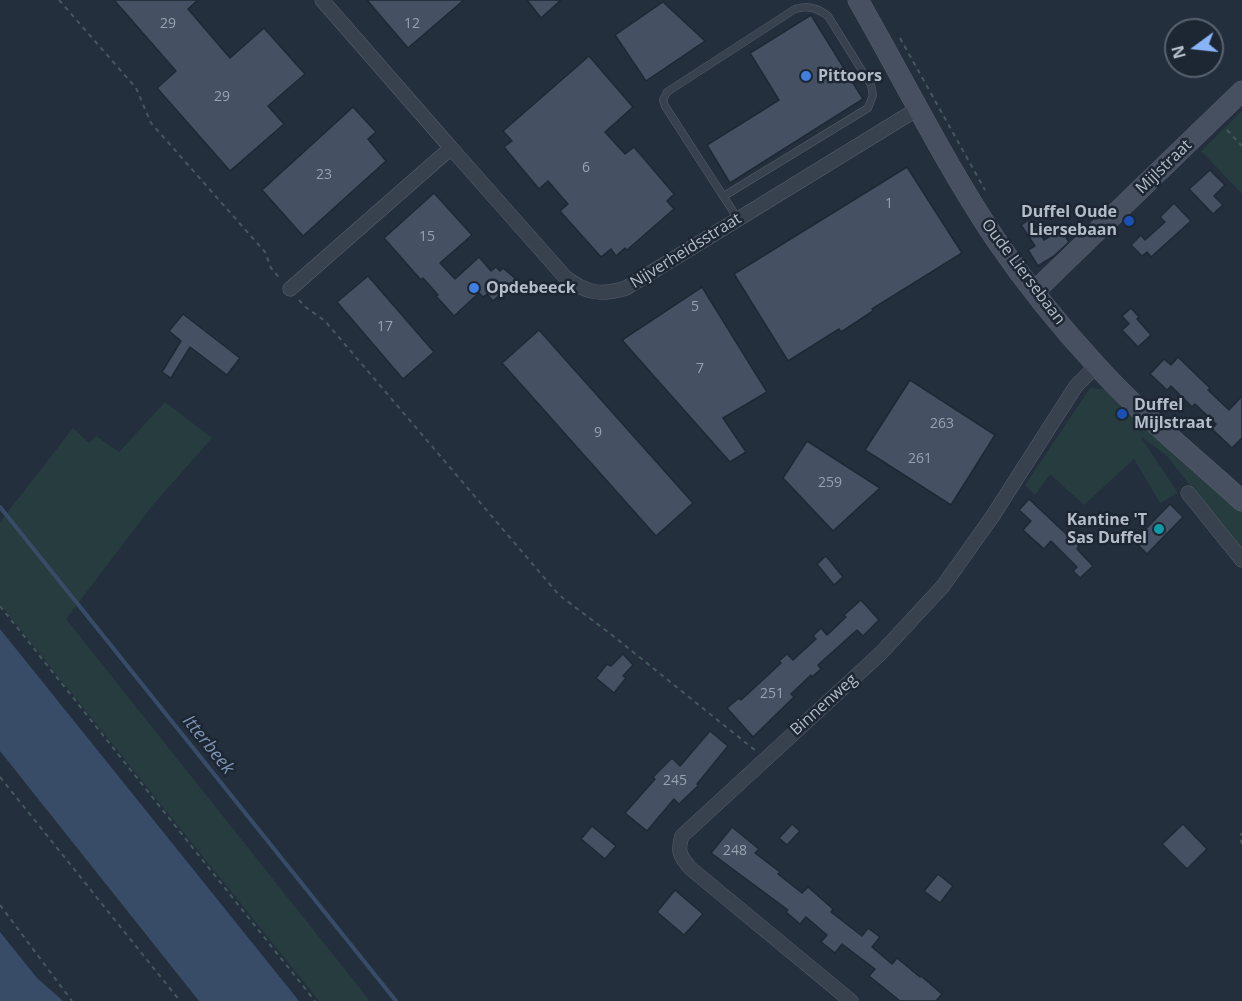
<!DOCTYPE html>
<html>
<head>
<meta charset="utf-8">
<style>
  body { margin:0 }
  #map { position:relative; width:1242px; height:1001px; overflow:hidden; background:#242f3e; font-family:"Open Sans",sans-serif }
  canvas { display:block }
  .north { position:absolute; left:1164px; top:18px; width:60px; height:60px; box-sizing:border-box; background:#1d2633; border:2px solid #59626f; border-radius:50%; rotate:255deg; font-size:16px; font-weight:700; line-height:24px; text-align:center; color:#b4bcc9 }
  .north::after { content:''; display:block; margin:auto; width:21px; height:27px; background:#8ab4f8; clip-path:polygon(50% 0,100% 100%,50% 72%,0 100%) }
</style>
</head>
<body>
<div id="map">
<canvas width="1242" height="1001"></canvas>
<div class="north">N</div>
</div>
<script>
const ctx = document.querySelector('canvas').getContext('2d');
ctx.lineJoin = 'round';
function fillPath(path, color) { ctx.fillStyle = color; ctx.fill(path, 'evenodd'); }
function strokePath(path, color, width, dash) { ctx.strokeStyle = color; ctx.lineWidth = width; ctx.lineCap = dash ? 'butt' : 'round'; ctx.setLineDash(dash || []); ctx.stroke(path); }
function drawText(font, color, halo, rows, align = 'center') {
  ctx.font = font + ' "Open Sans",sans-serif'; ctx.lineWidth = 5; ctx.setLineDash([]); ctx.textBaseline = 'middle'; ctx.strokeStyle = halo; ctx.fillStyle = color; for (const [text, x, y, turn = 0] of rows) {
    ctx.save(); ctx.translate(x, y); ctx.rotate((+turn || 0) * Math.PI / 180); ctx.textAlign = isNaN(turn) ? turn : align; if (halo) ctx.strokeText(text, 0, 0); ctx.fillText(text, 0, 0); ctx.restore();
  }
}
const green = new Path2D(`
  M1242,111V194L1201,151Z
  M1090,388L1109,390L1242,511V550L1166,455L1140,436L1178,493L1160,503L1134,459L1084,505L1050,474L1035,495L1025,485Z
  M165,402L212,438L152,506L66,619L370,1001H319L0,604V522L73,428L89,443L96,436L119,452Z`);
const water = new Path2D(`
  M0,629L299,1001H199L0,751Z
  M0,932L37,978L63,1001H0Z`);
const stream = new Path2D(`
  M0,507L396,1001`);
const building = new Path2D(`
  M114,0H198L188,9L230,58L264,28L305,74L268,106L284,124L230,171L157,88L176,71Z
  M367,0H464L408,48Z
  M527,0H561L541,18Z
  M663,2L705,41L646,81L615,35Z
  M811,15L863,99L730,183L707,145L779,100L750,53Z
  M589,56L633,107L605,132L625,154L634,147L674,194L667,201L674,209L627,250L625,248L616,256L611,249L601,257L560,211L568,204L548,181L539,189L504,147L512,141L503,131Z
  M353,107L376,132L368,139L386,161L303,236L262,190Z
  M907,167L962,253L872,309L873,311L841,332L839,329L788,361L734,274Z
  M1210,170L1225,185L1214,196L1223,205L1213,214L1189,189Z
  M434,193L472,235L440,263L455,279L479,257L491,271L496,267L500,271L503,268L517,280L493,301L487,294L483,297L479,293L454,316L436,296L438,295L423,278L421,280L384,238Z
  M1174,203L1191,221L1151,257L1147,252L1142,256L1131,245L1141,235L1145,240L1165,222L1160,217Z
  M1030,219L1044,240L1061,229L1069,242L1054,256L1038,266L1028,250L1035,246L1021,225Z
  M368,276L434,352L403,379L337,302Z
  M702,287L767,392L723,418L746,452L730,462L622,340Z
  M1131,308L1139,317L1137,319L1151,335L1138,347L1122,330L1129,324L1122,316Z
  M183,314L240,358L227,375L190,347L171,378L162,372L181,341L169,331Z
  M539,330L693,503L656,536L502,363Z
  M1178,357L1210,388L1208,390L1229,410L1242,396V438L1232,448L1212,429L1216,424L1195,404L1192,407L1171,386L1167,390L1150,374L1164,359L1171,365Z
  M910,380L995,435L951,505L865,450Z
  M807,441L880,488L833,531L783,478Z
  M1029,499L1079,546L1077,549L1093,566L1080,578L1073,571L1077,567L1051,541L1044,549L1023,530L1031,521L1019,510Z
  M1170,504L1183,517L1147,554L1134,541Z
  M826,556L843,577L834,585L817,564Z
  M861,600L879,620L863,636L857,630L818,665L821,669L812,677L811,675L791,694L794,697L753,737L727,708L739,698L741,700L781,663L779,661L787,654L793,660L816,639L813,636L821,628L827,635L846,617L844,615Z
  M623,654L633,665L623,676L626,678L614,693L596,678L607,664L611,666Z
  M710,731L728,746L697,784L698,786L679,804L674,799L647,831L625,813L655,779L653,777L672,758L680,766Z
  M792,824L800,831L787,845L779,838Z
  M1183,824L1207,849L1187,869L1162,844Z
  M592,826L616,846L605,859L581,839Z
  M732,827L759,849L755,853L780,872L778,874L802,893L808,887L833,909L831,912L862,936L868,928L880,937L872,947L892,964L897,958L920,977L921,976L942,994L936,1001H900L869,976L875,969L842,944L835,953L821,942L827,935L806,917L800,924L786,912L788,910L711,853Z
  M938,874L953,886L940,903L924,891Z
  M675,890L703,914L684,935L657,912Z`);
const path = new Path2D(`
  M59,0L136,88L151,123L265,252L271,268L281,280
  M900,38L985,190
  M1227,130L1242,146
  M299,300L304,306L325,321L559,595L612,635L756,751
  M0,606L315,1001
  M0,777L180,1001
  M1242,844L1240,837L1242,833
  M0,905L72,1001`);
const lane = new Path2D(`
  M724,196L868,108L873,95L871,85L828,16C817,8 808,5 795,9L667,92L663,100L665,106L738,219`);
const street = new Path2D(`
  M451,148L565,277C586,293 600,296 626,288L919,108
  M290,289L451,148L322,0
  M1188,493L1242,560
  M851,1001L690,868C680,856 677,851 682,836L881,653L943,586L992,517L1076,386L1096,366`);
const secondary = new Path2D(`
  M858,0C904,80 945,164 996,240C1026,284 1060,326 1096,365C1140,414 1193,456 1242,501
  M1034,292L1242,91`);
const markers = [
  [806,76,6,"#3f7fe0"],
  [1129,221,6,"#1a4fb4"],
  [474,288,6,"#3f7fe0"],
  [1122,414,6,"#1a4fb4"],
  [1159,529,6,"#0f9aa8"]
];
const numberNames = [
  ["29",168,24],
  ["12",412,24],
  ["29",222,97],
  ["6",586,168],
  ["23",324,175],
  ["1",889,204],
  ["15",427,237],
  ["5",695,307],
  ["17",385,327],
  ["7",700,369],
  ["263",942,424],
  ["9",598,433],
  ["261",920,459],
  ["259",830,483],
  ["251",772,694],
  ["245",675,781],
  ["248",735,851]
];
const poiNames = [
  ["Pittoors",818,76],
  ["Duffel Oude",1117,212,"right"],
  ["Liersebaan",1117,230,"right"],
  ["Opdebeeck",486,288],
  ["Duffel",1134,405],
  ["Mijlstraat",1134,423],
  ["Kantine 'T",1147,520,"right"],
  ["Sas Duffel",1147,538,"right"]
];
const streetNames = [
  ["Mijlstraat",1164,167,-44],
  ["Nijverheidsstraat",686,251,-32],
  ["Oude Liersebaan",1023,272,53],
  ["Binnenweg",824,705,-42]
];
const waterNames = [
  ["Itterbeek",208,745,51]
];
fillPath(green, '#263c3f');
fillPath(water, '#394c67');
strokePath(stream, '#394c67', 4);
fillPath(building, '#455162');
strokePath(building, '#1f2835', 1.5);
strokePath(lane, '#565f6c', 8);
strokePath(street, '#565f6c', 15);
strokePath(secondary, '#565f6c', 21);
strokePath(path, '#44595c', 2, [4.5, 4.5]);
strokePath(lane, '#38414e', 7);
strokePath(street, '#38414e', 14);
strokePath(secondary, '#465061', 20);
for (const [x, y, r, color] of markers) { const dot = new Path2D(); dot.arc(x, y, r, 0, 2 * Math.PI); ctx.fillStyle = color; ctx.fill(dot); strokePath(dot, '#1d2633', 2); }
drawText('14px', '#98a1af', null, numberNames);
drawText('bold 16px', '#b4bcc9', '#1d2633', poiNames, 'left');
drawText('16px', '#b4bcc9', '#1d2633', streetNames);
drawText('italic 18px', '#7c92b1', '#1d2633', waterNames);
</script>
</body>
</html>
